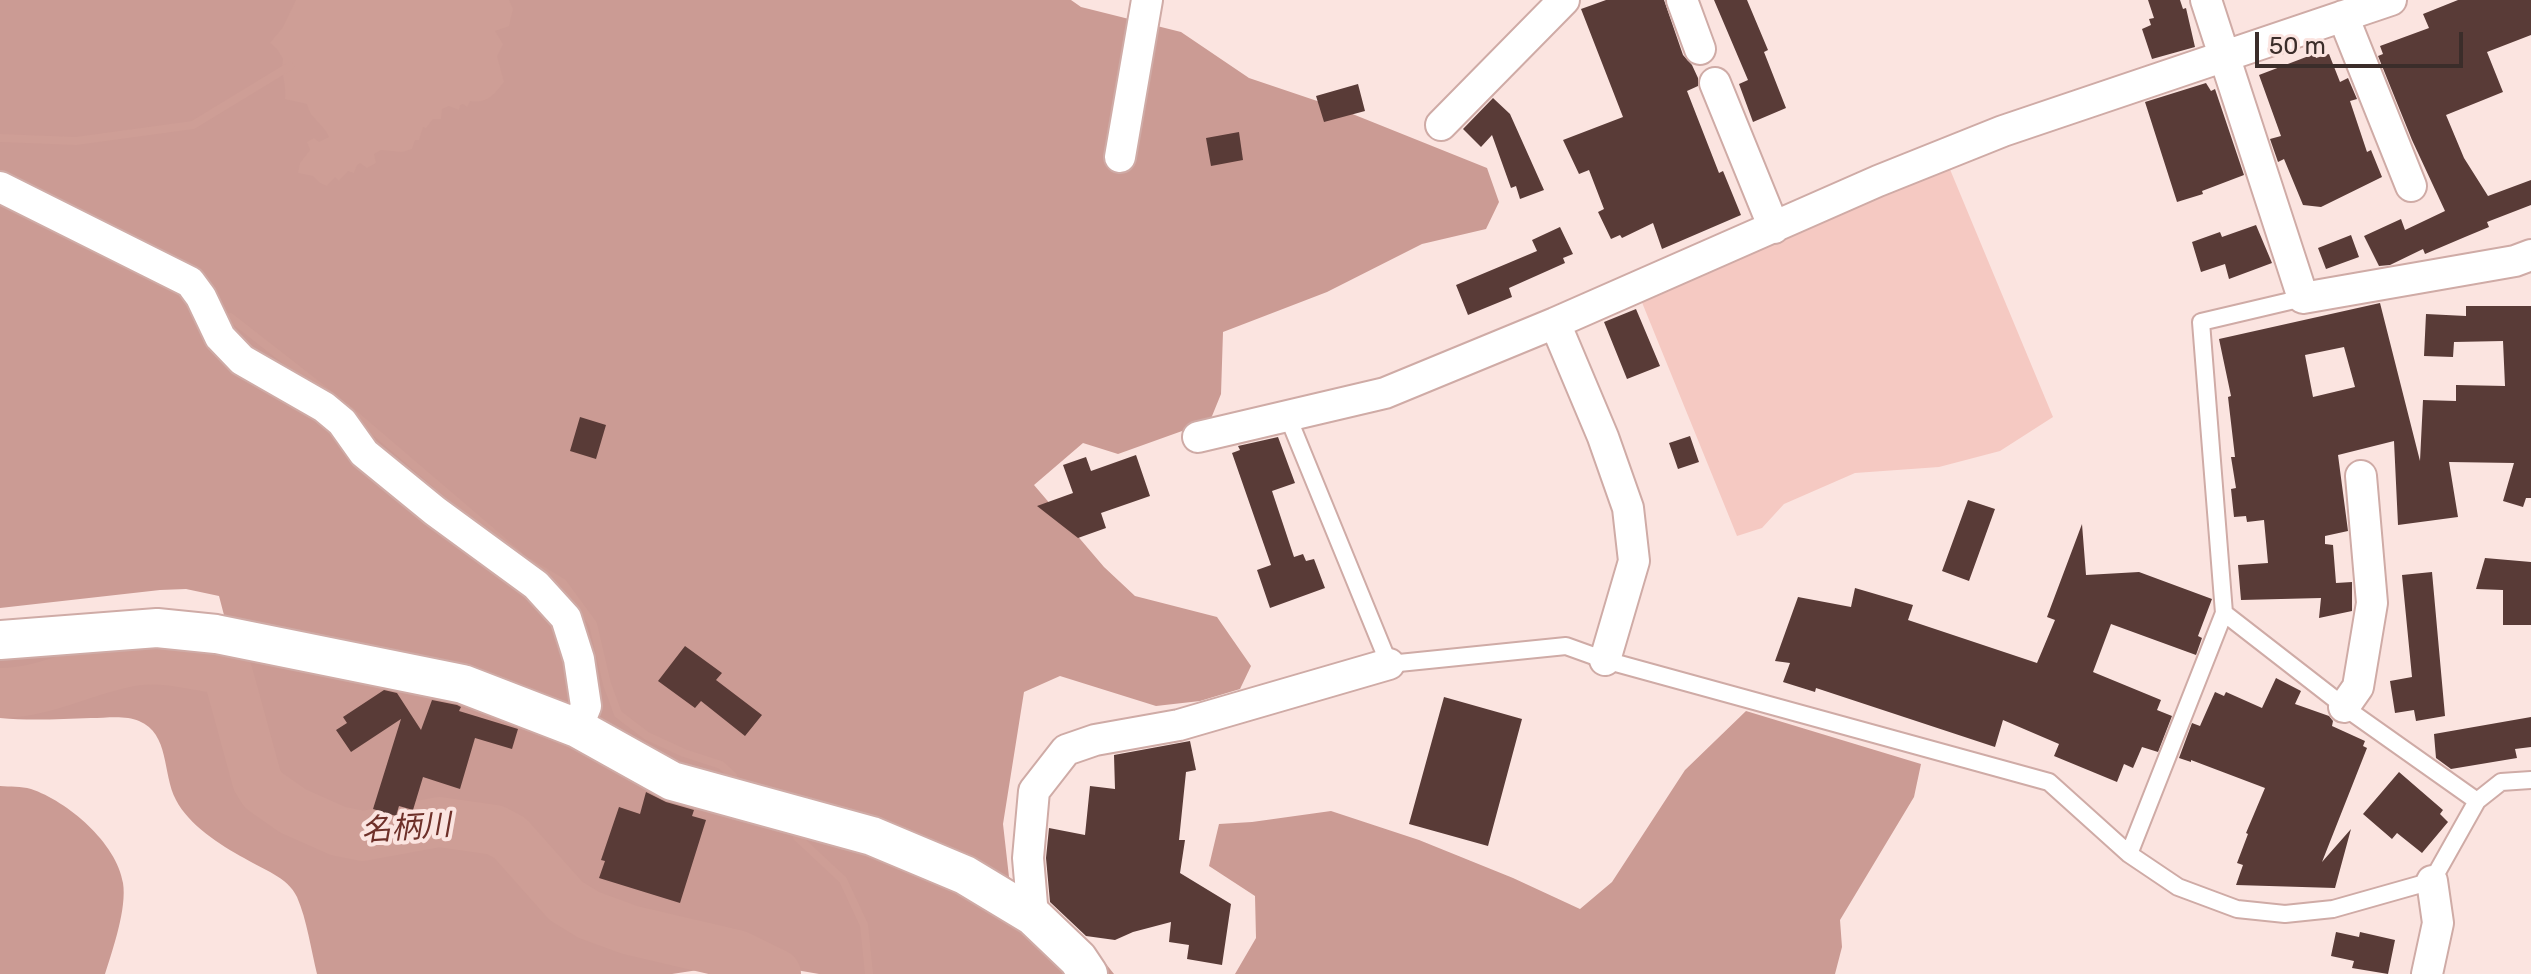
<!DOCTYPE html>
<html>
<head>
<meta charset="utf-8">
<style>
  body { margin:0 }
  #map { position:relative; width:2531px; height:974px; overflow:hidden; background:#fbe4e0; font-family:Rubik,sans-serif }
  canvas { display:block }
  .scale { position:absolute; left:2255px; top:32px; width:208px; height:36px; box-sizing:border-box; border:4px solid #3b2d2a; border-top:0; padding-left:10px; font-size:24px; line-height:28px; white-space:nowrap; color:#3b2d2a; -webkit-text-stroke:6px #fbe4e0; paint-order:stroke }
</style>
</head>
<body>
<div id="map">
<canvas width="2531" height="974"></canvas>
<div class="scale">50 m</div>
</div>
<script>
const ctx = document.querySelector('canvas').getContext('2d');
ctx.lineJoin = 'round';
function fillPath(path, color) { ctx.fillStyle = color; ctx.fill(path, 'evenodd'); }
function strokePath(path, color, width, dash) { ctx.strokeStyle = color; ctx.lineWidth = width; ctx.lineCap = dash ? 'butt' : 'round'; ctx.setLineDash(dash || []); ctx.stroke(path); }
function drawText(font, color, halo, rows, align = 'center') {
  ctx.font = font + ' Rubik,"Noto Sans JP",sans-serif'; ctx.lineWidth = 8; ctx.setLineDash([]); ctx.textBaseline = 'middle'; ctx.strokeStyle = halo; ctx.fillStyle = color; for (const [text, x, y, turn = 0] of rows) {
    ctx.save(); ctx.translate(x, y); ctx.rotate((+turn || 0) * Math.PI / 180); ctx.textAlign = isNaN(turn) ? turn : align; if (halo) ctx.strokeText(text, 0, 0); ctx.fillText(text, 0, 0); ctx.restore();
  }
}
const green = new Path2D(`
  M1949,167L2053,417L2000,451L1939,467L1855,473L1784,504L1762,528L1737,536L1641,300Z`);
const forest = new Path2D(`
  M0,0H1071L1081,7L1181,32L1249,78L1335,107L1487,168L1499,202L1486,229L1422,244L1327,292L1223,332L1221,394L1210,421L1118,454L1083,443L1034,485L1104,567L1135,596L1217,617L1251,666L1240,689L1200,701L1156,706L1060,676L1024,692L1003,824L1009,877L1091,945L1114,974H819L750,962L672,974H317C311,950 307,920 297,897C288,877 262,869 244,858C220,845 189,825 176,800C162,773 170,734 139,721C126,715 106,718 91,718C61,719 30,721 0,718V653L157,646C202,662 226,709 257,741L219,596L186,589L160,590L0,608Z
  M1746,711L1921,764L1914,797L1840,920L1842,947L1835,974H1235L1256,938L1255,896L1209,866L1219,824L1252,822L1331,811L1419,840L1513,878L1580,909L1612,882L1685,770Z
  M0,786C10,787 21,786 31,789C67,801 117,843 123,883C127,908 113,949 105,974H0Z`);
const water = new Path2D(`
  M296,0H509L513,9L509,26L495,31L503,44L497,56L504,82C494,95 487,104 470,101L467,107L463,104L460,105L459,110L449,106L442,109L441,119H433L426,128L423,127L419,140H415L412,149L402,152L381,150L374,154L376,163L367,168L360,163L357,165L354,173L348,171L339,181L335,177L327,186L320,183L313,176L298,173L300,163L310,150L307,142L314,138L319,142L329,137C324,124 310,119 307,104L285,99C287,85 280,73 283,59L277,49L270,43L283,27Z`);
const stream = new Path2D(`
  M0,138L76,141L193,125L290,66
  M230,317L330,395
  M347,408L519,555
  M530,563L563,583L593,624L607,684L618,714L647,736L684,753L721,765L733,776
  M797,837L843,880L864,925L869,974`);
const river = new Path2D(`
  M0,693C47,693 87,668 133,661C162,656 191,664 220,669L228,674L257,780L263,790L293,811L338,831L363,836L439,822L495,830L510,838L566,901L589,915L630,930L737,955L776,974`);
const building = new Path2D(`
  M1606,0H1664L1683,55L1692,65L1698,78V86L1687,91L1719,173L1723,171L1741,215L1662,249L1653,223L1622,238L1620,235L1611,239L1598,212L1604,209L1589,170L1579,174L1563,140L1623,117L1581,9Z
  M1714,0H1747L1768,50L1764,52L1786,108L1753,122L1739,84L1748,80Z
  M2148,0H2180L2183,9L2186,8L2195,47L2152,59L2142,29L2151,25L2149,19L2154,18Z
  M2458,0H2531V35L2487,52L2503,92L2446,115L2464,158L2488,196L2531,180V205L2487,222L2489,227L2465,237L2425,254L2423,249L2390,265L2379,266L2364,236L2401,219L2405,230L2445,211L2412,140L2378,56L2383,54L2380,46L2429,28L2423,14Z
  M2314,54L2316,58L2329,54L2340,82L2348,78L2357,99L2350,101L2367,152L2371,150L2382,177L2321,207L2303,205L2284,159L2278,162L2270,139L2281,136L2259,75Z
  M2206,83L2211,91L2215,89L2244,175L2202,191L2203,194L2177,202L2145,102Z
  M1358,84L1365,111L1324,122L1316,96Z
  M1493,98L1510,114L1544,190L1520,199L1516,186L1511,188L1492,135L1481,147L1463,129Z
  M1239,132L1243,160L1211,166L1206,138Z
  M2256,225L2272,263L2229,279L2225,264L2201,272L2192,242L2220,232L2222,237Z
  M1560,227L1573,254L1563,258L1565,263L1509,288L1512,297L1468,315L1456,285L1537,251L1532,240Z
  M2351,235L2359,257L2326,269L2318,248Z
  M2380,303L2420,461L2423,400L2456,401V385L2505,386L2503,341L2454,342L2453,357L2424,356L2426,314L2466,316V306H2531V498H2526L2523,507L2503,501L2514,463L2449,462L2458,517L2398,525L2394,441L2338,455L2348,531L2325,536V544L2333,545L2336,583L2352,582V611L2319,618L2321,598L2241,600L2238,565L2268,563L2264,520L2247,522L2246,516L2234,517L2231,489L2236,488L2231,457H2235L2228,397L2231,396L2219,339ZM2344,347L2355,387L2313,397L2305,355Z
  M1636,309L1660,366L1627,379L1604,322Z
  M580,417L606,425L596,459L570,451Z
  M1690,436L1699,462L1678,469L1669,443Z
  M1278,437L1295,483L1272,491L1294,557L1303,554L1306,561L1314,559L1325,588L1270,608L1257,570L1271,565L1232,453L1240,450L1238,446Z
  M1136,455L1150,496L1101,513L1106,528L1078,538L1037,506L1073,493L1063,465L1086,457L1091,471Z
  M1968,500L1995,509L1969,581L1942,571Z
  M2082,524L2086,575L2139,572L2212,599L2198,636L2202,638L2196,655L2111,624L2093,672L2161,700L2157,710L2172,716L2158,752L2142,747L2133,768L2124,764L2117,782L2054,756L2059,744L2003,720L1995,747L1816,688L1815,692L1783,682L1790,663L1775,661L1798,597L1851,607L1855,588L1913,605L1908,620L2037,663L2055,620L2047,617Z
  M2485,558L2531,562V625H2503V590L2476,589Z
  M2432,572L2445,716L2416,721L2414,710L2395,713L2390,681L2412,677L2402,575Z
  M685,646L722,673L716,680L762,715L745,736L701,701L695,708L658,681Z
  M2276,678L2301,691L2295,704L2329,716L2333,721L2332,726L2365,741L2363,746L2367,748L2322,862L2351,829L2335,888L2236,885L2243,865L2237,863L2248,834L2246,833L2265,788L2191,760V762L2179,758L2192,723L2200,726L2215,692L2224,696L2226,692L2262,708Z
  M384,690L397,693L421,730L432,700L457,705L461,707L459,711L518,729L512,749L475,738L460,789L423,777L413,810L399,806L396,816L373,809L401,719L351,752L336,730L347,723L343,717Z
  M1444,697L1522,719L1488,846L1409,824Z
  M2531,717V747L2515,749L2517,758L2451,769L2436,758L2434,734Z
  M1190,741L1196,770L1186,772L1179,840H1185L1180,873L1231,904L1222,965L1187,959L1189,945L1169,942L1171,922L1133,932L1115,940L1086,936L1050,902L1046,858L1049,828L1085,835L1090,786L1115,789L1114,755Z
  M2399,772L2443,810L2440,814L2448,822L2422,853L2397,833L2392,839L2363,814Z
  M646,792L666,802L694,810L692,816L706,820L680,903L599,878L605,861L601,860L619,807L640,814Z
  M2336,932L2359,937L2360,932L2395,940L2388,974L2352,968L2354,961L2331,956Z`);
const service = new Path2D(`
  M1288,417L1389,664L1566,646L1605,660L2049,782L2129,854L2178,887L2237,909L2285,914L2333,909L2432,881L2477,801L2501,782L2531,780
  M2224,613L2354,714L2477,801
  M2129,854L2224,613L2201,322L2303,298`);
const minor = new Path2D(`
  M1682,0L1700,49
  M2206,0L2303,298L2515,261L2531,255
  M2343,16L2411,186
  M1715,83L1774,228
  M1441,125L1564,0
  M1120,157L1147,0
  M0,187L190,282L201,297L220,337L242,360L324,407L342,422L364,453L435,511L536,585L566,618L579,659L586,706L577,728
  M1555,323L1603,437L1628,508L1634,561L1605,660
  M1198,437L1385,393L1555,323L1878,181L2003,131L2391,0
  M2344,707L2358,687L2372,603L2361,476
  M1033,916L1028,858L1034,791L1066,750L1095,740L1179,725L1389,664
  M2427,974L2438,923L2432,881`);
const tertiary = new Path2D(`
  M0,640L157,628L216,634L463,684L577,728L672,781L872,836L965,875L1033,916L1078,959L1088,974`);
const waterNames = [
  ["名柄川",406,829,-4]
];
fillPath(green, '#f5c9c2');
fillPath(forest, '#cb9b94');
fillPath(water, '#ce9e96');
strokePath(stream, '#ce9e96', 8);
strokePath(river, '#ce9e96', 50);
fillPath(building, '#593b37');
strokePath(service, '#cfaba6', 20);
strokePath(minor, '#cfaba6', 34);
strokePath(tertiary, '#cfaba6', 42);
strokePath(service, '#fff', 16);
strokePath(minor, '#fff', 30);
strokePath(tertiary, '#fff', 38);
drawText('italic 30px', '#6e3029', '#fbe4e0', waterNames);
</script>
</body>
</html>
